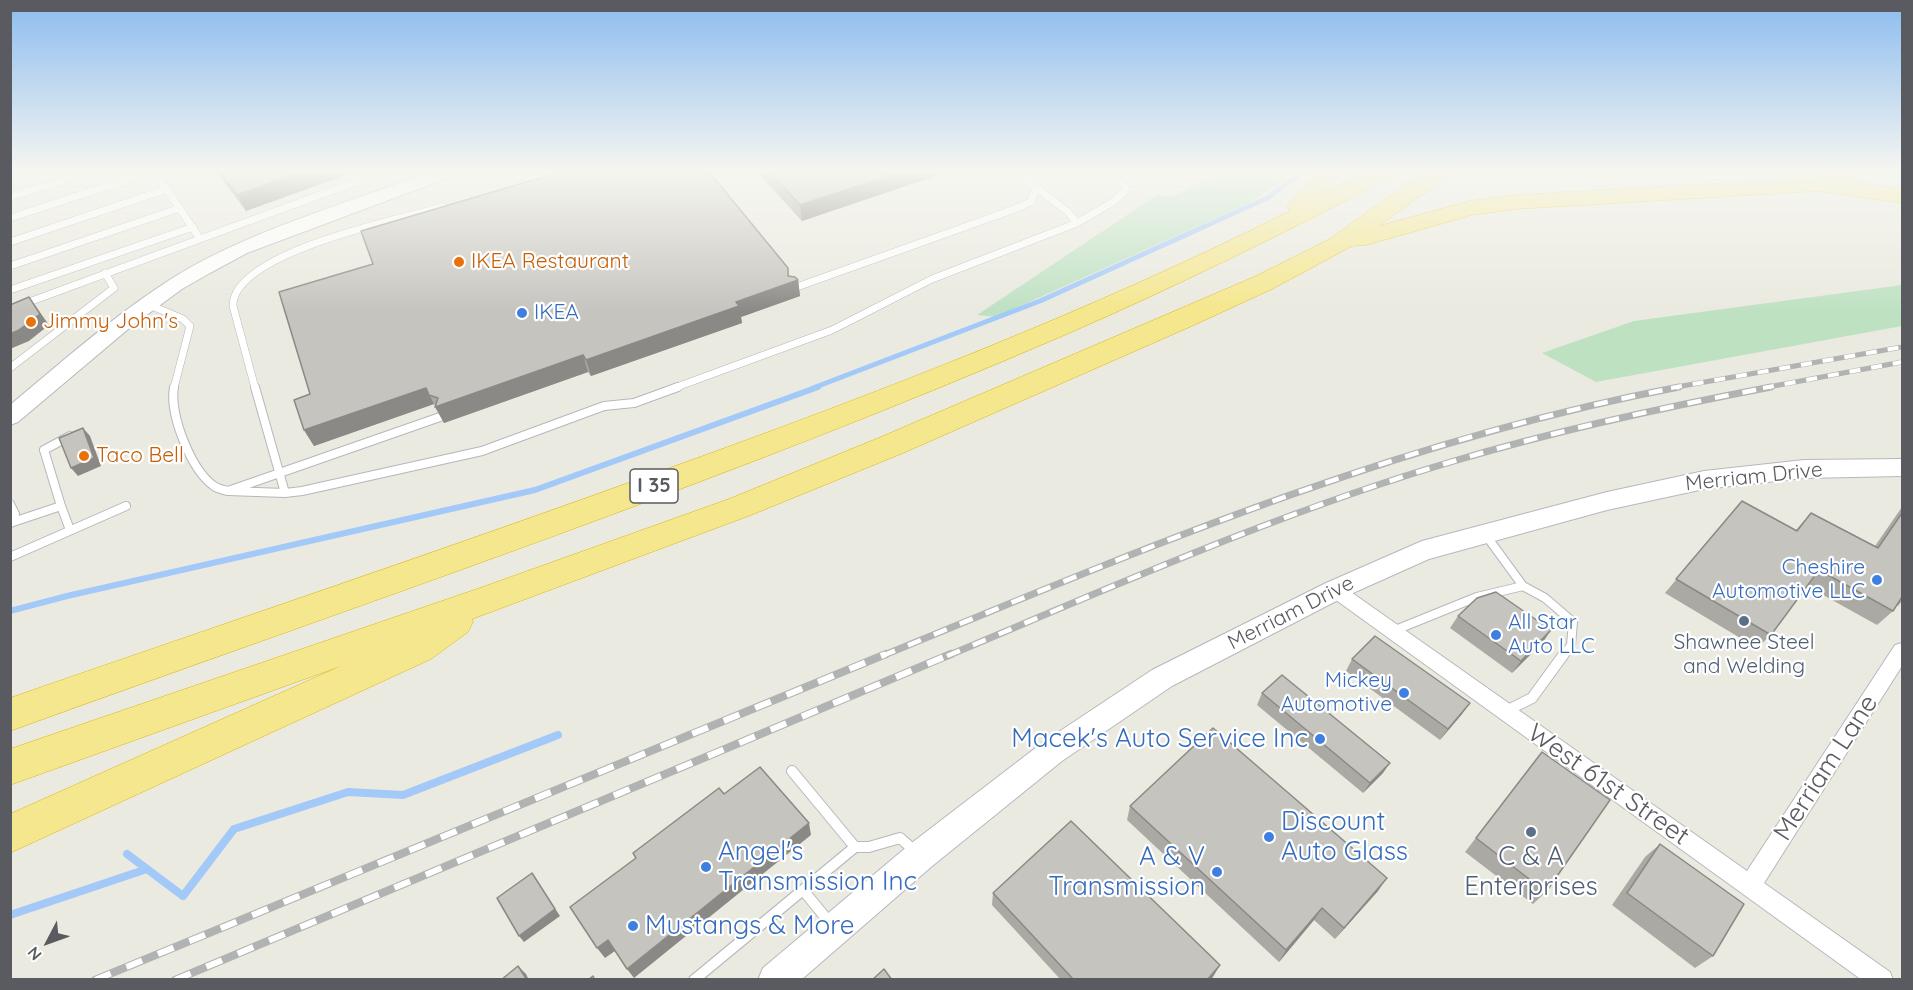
<!DOCTYPE html>
<html>
<head>
<meta charset="utf-8">
<style>
  body { margin:0 }
  #map { position:relative; width:1913px; height:990px; overflow:hidden; background:#ebeae0; font-family:Quicksand,sans-serif }
  canvas { display:block }
  .frame { position:absolute; inset:0; border:12px solid #595b60; pointer-events:none }
  .north { position:absolute; left:18px; top:912px; width:60px; height:60px; -webkit-text-stroke:4px #fff; paint-order:stroke; rotate:229deg; font-size:16px; font-weight:700; line-height:24px; text-align:center; color:#595b60 }
  .north::after { content:''; display:block; margin:auto; width:21px; height:27px; background:#595b60; clip-path:polygon(50% 0,100% 100%,50% 72%,0 100%) }
</style>
</head>
<body>
<div id="map">
<canvas width="1913" height="990"></canvas>
<div class="frame"></div>
<div class="north">N</div>
</div>
<script>
const ctx = document.querySelector('canvas').getContext('2d');
ctx.lineJoin = 'round';
function fillPath(path, color) { ctx.fillStyle = color; ctx.fill(path, 'evenodd'); }
function strokePath(path, color, width, dash) { ctx.strokeStyle = color; ctx.lineWidth = width; ctx.lineCap = dash ? 'butt' : 'round'; ctx.setLineDash(dash || []); ctx.stroke(path); }
function drawText(font, color, halo, rows, align = 'center') {
  ctx.font = font + ' Quicksand,sans-serif'; ctx.lineWidth = 4.5; ctx.setLineDash([]); ctx.textBaseline = 'middle'; ctx.strokeStyle = halo; ctx.fillStyle = color; for (const [text, x, y, turn = 0] of rows) {
    ctx.save(); ctx.translate(x, y); ctx.rotate((+turn || 0) * Math.PI / 180); ctx.textAlign = isNaN(turn) ? turn : align; if (halo) ctx.strokeText(text, 0, 0); ctx.fillText(text, 0, 0); ctx.restore();
  }
}
const green = new Path2D(`
  M1221,173H1295L1249,203L996,317L977,315L1157,195L1171,197Z
  M1902,285V326L1596,382L1542,353L1634,321Z`);
const streamFar2 = new Path2D(`
  M813,388L1040,301L1267,198L1302,173`);
const streamFar1 = new Path2D(`
  M10,611L67,596L535,490L818,387`);
const stream = new Path2D(`
  M127,854L183,896L234,829L348,792L403,795L558,735
  M10,915L147,869`);
const laneFar2 = new Path2D(`
  M1017,173L1068,212L1077,223
  M10,197L86,173
  M10,218L148,173
  M200,239L380,173
  M10,242L167,189
  M10,266L180,208
  M794,288L1012,210L1031,202L1036,189
  M10,290L193,227
  M147,304L183,319L190,326L174,388
  M10,309L200,239L156,173
  M10,368L114,288L105,273
  M255,388L233,306C232,253 401,218 443,207
  M674,388L832,330L932,279L1077,223L1113,202L1126,190L1124,184L1110,173`);
const laneFar1 = new Path2D(`
  M174,387C169,414 191,470 214,486C218,489 224,490 228,491L440,417
  M255,387L285,493
  M228,491L285,493L302,491L482,451L604,406L634,403L678,387
  M10,504L15,514L10,523
  M61,506L44,450L70,436
  M10,523L61,506L70,530
  M1485,534L1523,586
  M10,557L126,506
  M1393,631L1477,597L1523,586L1545,598L1573,622L1571,645L1563,656`);
const lane = new Path2D(`
  M1506,711L1532,698L1564,654
  M855,847H869L900,838L915,851
  M803,890L830,923
  M694,980L855,847L792,771`);
const street = new Path2D(`
  M1335,583L1341,585L1747,871L1895,645L1902,643V666L1764,883L1890,972L1893,980H1862L1329,595L1326,590L1329,585Z`);
const secondary = new Path2D(`
  M427,173H453L450,177L247,253L210,273L182,289L133,325L18,422L10,425V405C62,362 112,317 168,281C244,232 342,205 427,173Z
  M1804,460L1902,459V476L1804,478L1704,489L1607,510L1429,559L1344,597L1172,686L1062,761L931,867L801,980H758L763,968L909,845L1042,743L1152,670L1326,583L1422,541L1607,492L1704,471Z`);
const highway = new Path2D(`
  M1319,173H1343L1326,192L1364,173H1393L1390,178C1284,233 1177,286 1067,334C722,483 364,603 10,731V698C229,622 449,548 667,469C878,393 1089,312 1290,211L1287,207L1291,202Z
  M1427,173H1456L1453,178L1418,197L1379,226L1470,201L1515,195L1814,178L1839,173H1867L1856,183L1902,189V203L1819,191L1515,209L1472,215L1366,245L1352,246L1272,289L1194,325L903,453L751,515L472,619L473,622L468,632L431,659L10,853V814L341,666L10,785V749L480,588L729,499L881,437L1254,277L1330,239L1402,187Z`);
const railFar2 = new Path2D(`
  M1671,388L1902,347
  M1763,388L1902,362`);
const railFar1 = new Path2D(`
  M882,656C1144,548 1399,440 1679,387
  M947,656C1114,586 1280,512 1454,461C1558,430 1665,407 1771,387`);
const rail = new Path2D(`
  M95,980L886,654
  M175,980L951,654`);
const wall = new Path2D(`
  M217,173H351L246,211Z
  M758,173H944L802,221Z
  M788,268L789,276L798,280L800,296L741,317L742,323L591,376L588,372L444,423L434,404L314,446L304,430Z
  M1742,501L1795,531L1811,513L1875,546L1902,507V601L1898,606L1897,605L1893,611L1877,625L1807,586L1771,635L1757,648L1665,593Z
  M1458,616L1543,642L1512,673L1450,628Z
  M1352,659L1470,703L1462,714L1440,740L1346,671Z
  M1262,693L1383,773L1363,793L1257,705Z
  M1542,752L1546,892L1533,904L1465,852Z
  M1130,806L1378,891L1335,939L1314,920L1279,962L1127,820Z
  M1660,844L1713,956L1695,968L1612,905L1645,857Z
  M993,893L1220,965L1211,980H1061L992,905Z`);
const shadedWall = new Path2D(`
  M299,173H351L246,211L237,195Z
  M897,173H944L802,221L800,205Z
  M788,268L790,283L798,280L800,296L741,317L742,323L591,376L586,360L736,302L788,276Z
  M29,297L49,325L29,341L10,349V334Z
  M583,355L588,372L444,423L435,407Z
  M426,388L434,404L314,446L304,430Z
  M83,428L90,436L101,466L78,476L71,468Z
  M1551,630L1543,642L1512,673L1521,661Z
  M1470,703L1462,714L1440,740L1448,729Z
  M1390,763L1383,773L1363,793L1370,783Z
  M809,823L811,835L634,978L627,969Z
  M532,873L560,916L524,942L519,936Z
  M1387,878L1378,891L1335,939L1344,928Z
  M1322,908L1314,920L1279,962L1286,950Z
  M608,940L615,951L605,958L597,948Z
  M1220,965L1211,980H1207Z
  M518,966L526,974L529,980H527Z`);
const building = new Path2D(`
  M220,173H299L237,195Z
  M557,173H710L788,268V276L795,277L798,280L736,302L739,306L586,360L583,355L435,407L438,398L429,395L426,388L304,430L294,400L310,394L279,292L373,264L361,231Z
  M770,173H897L800,205Z
  M29,297L40,314L19,330L10,334V305Z
  M83,428L94,458L71,468L59,438Z
  M1742,501L1797,531L1811,513L1878,548L1902,513V597L1893,611L1819,570L1771,635L1676,579Z
  M1496,592L1551,630L1521,661L1458,616L1477,598Z
  M1375,636L1470,703L1448,729L1352,659Z
  M1282,675L1390,763L1370,783L1262,693Z
  M1213,728L1387,878L1344,928L1322,908L1286,950L1130,806Z
  M1542,752L1610,800L1546,892L1476,838Z
  M760,767L809,823L627,969L608,940L597,948L570,907L636,858L633,853L719,788L724,794Z
  M1071,821L1220,965L1207,980H1074L993,893Z
  M1660,844L1744,904L1713,956L1627,893Z
  M532,873L555,909L519,936L497,898Z
  M518,966L527,980H501Z
  M884,969L892,980H872Z
  M593,976L595,980H588Z`);
const markers = [
  [459,262,6,"#e8710a"],
  [522,313,6,"#3f7fe0"],
  [31,322,6,"#e8710a"],
  [84,456,6,"#e8710a"],
  [1877,580,6,"#3f7fe0"],
  [1744,621,6,"#5c6f8a"],
  [1496,635,6,"#3f7fe0"],
  [1404,693,6,"#3f7fe0"],
  [1320,739,6,"#3f7fe0"],
  [1531,832,6,"#5c6f8a"],
  [1269,837,6,"#3f7fe0"],
  [706,867,6,"#3f7fe0"],
  [1217,872,6,"#3f7fe0"],
  [633,926,6,"#3f7fe0"]
];
const shields = [
  [654,486,48]
];
const shieldNames = [
  ["I 35",654,486]
];
const foodNames = [
  ["IKEA Restaurant",471,262],
  ["Jimmy John's",43,322],
  ["Taco Bell",96,456]
];
const shopNames = [
  ["IKEA",534,313],
  ["Cheshire",1865,568,"right"],
  ["Automotive LLC",1865,592,"right"],
  ["All Star",1508,623],
  ["Auto LLC",1508,647],
  ["Mickey",1392,681,"right"],
  ["Automotive",1392,705,"right"]
];
const streetNames = [
  ["Merriam Drive",1754,477,-6],
  ["Merriam Drive",1291,613,-27]
];
const serviceNames = [
  ["Shawnee Steel",1744,643],
  ["and Welding",1744,667]
];
const nearShopnames = [
  ["Macek's Auto Service Inc",1308,739,"right"],
  ["Discount",1281,822],
  ["Auto Glass",1281,852],
  ["Angel's",718,852],
  ["Transmission Inc",718,882],
  ["A & V",1205,857,"right"],
  ["Transmission",1205,887,"right"],
  ["Mustangs & More",645,926]
];
const nearStreetnames = [
  ["Merriam Lane",1826,768,-57],
  ["West 61st Street",1608,785,35]
];
const nearServicenames = [
  ["C & A",1531,857],
  ["Enterprises",1531,887]
];
fillPath(green, '#bee1c2');
strokePath(streamFar2, '#a3c9f9', 5);
strokePath(streamFar1, '#a3c9f9', 6);
strokePath(stream, '#a3c9f9', 8);
strokePath(laneFar2, '#b6b7bc', 8);
strokePath(laneFar1, '#b6b7bc', 10);
strokePath(lane, '#b6b7bc', 12);
strokePath(street, '#b6b7bc', 2);
strokePath(secondary, '#b6b8be', 2);
strokePath(highway, '#dcb40f', 1);
strokePath(laneFar2, '#fff', 7);
strokePath(laneFar1, '#fff', 8);
strokePath(lane, '#fff', 10);
fillPath(street, '#fff');
fillPath(secondary, '#fff');
fillPath(highway, '#f5e78d');
strokePath(railFar2, '#b1b2b2', 5);
strokePath(railFar1, '#b1b2b2', 7);
strokePath(rail, '#b1b2b2', 8);
strokePath(railFar2, '#fff', 4, [11]);
strokePath(railFar1, '#fff', 4.5, [14]);
strokePath(rail, '#fff', 6, [17]);
fillPath(wall, '#aaa9a3');
fillPath(shadedWall, '#8b8985');
fillPath(building, '#c6c4be');
strokePath(building, '#8b8985', 1.5);
const sky = ctx.createLinearGradient(0, 0, 0, 312);
sky.addColorStop(0, '#8cbcef');
sky.addColorStop(0.55, '#f6f6f1');
sky.addColorStop(1, '#f6f6f100');
ctx.fillStyle = sky;
ctx.fillRect(0, 0, 1913, 312);
for (const [x, y, r, color] of markers) { const dot = new Path2D(); dot.arc(x, y, r, 0, 2 * Math.PI); ctx.fillStyle = color; ctx.fill(dot); strokePath(dot, '#fff', 2); }
for (const [x, y, w] of shields) { const box = new Path2D(); box.roundRect(x - w / 2, y - 17, w, 34, 4.5); ctx.fillStyle = '#fff'; ctx.fill(box); strokePath(box, '#595b60', 1.5); }
drawText('bold 20px', '#595b60', null, shieldNames);
drawText('21px', '#c56008', '#fff', foodNames, 'left');
drawText('21px', '#366cbe', '#fff', shopNames, 'left');
drawText('21px', '#595b60', '#fff', streetNames);
drawText('21px', '#4e5e75', '#fff', serviceNames);
drawText('26px', '#366cbe', '#fff', nearShopnames, 'left');
drawText('26px', '#595b60', '#fff', nearStreetnames);
drawText('26px', '#4e5e75', '#fff', nearServicenames);
</script>
</body>
</html>
